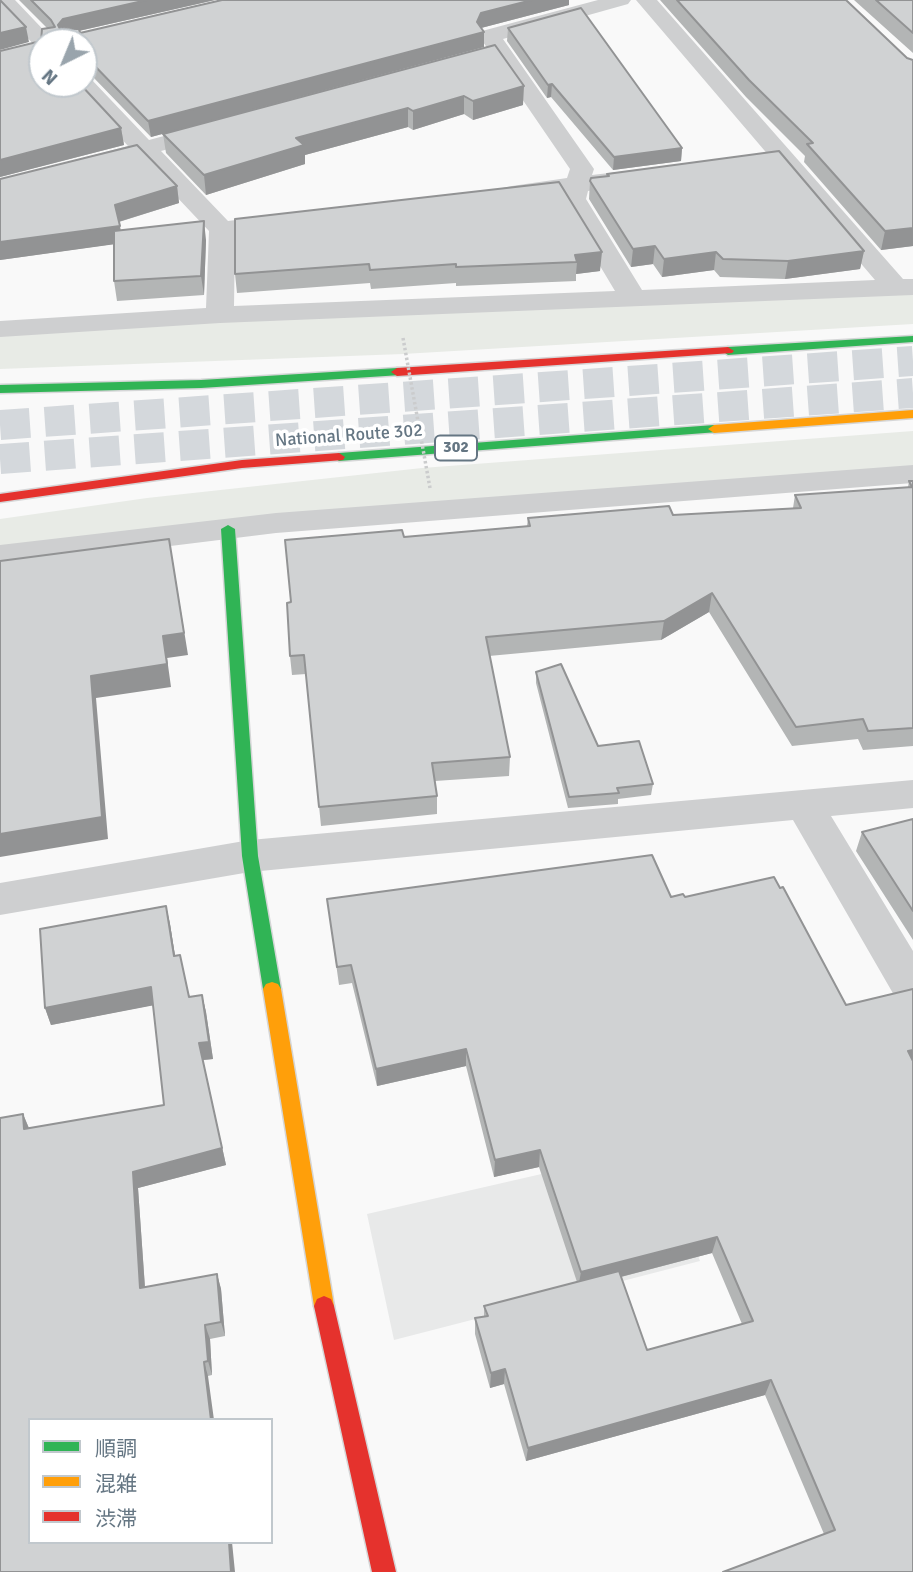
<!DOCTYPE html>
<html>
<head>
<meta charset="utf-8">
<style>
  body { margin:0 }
  #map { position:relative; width:913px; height:1572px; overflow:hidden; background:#f9f9f9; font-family:Signika,"Noto Sans JP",sans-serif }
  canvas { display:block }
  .legend { position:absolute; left:28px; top:1418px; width:245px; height:126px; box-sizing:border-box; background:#fff; border:2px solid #c1c8cd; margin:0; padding:9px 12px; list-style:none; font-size:21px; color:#657683 }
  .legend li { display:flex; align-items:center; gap:14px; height:35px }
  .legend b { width:35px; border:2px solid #c1c8cd }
  .north { position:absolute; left:28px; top:28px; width:70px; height:70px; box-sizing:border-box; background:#fff; border:2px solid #c1c8cd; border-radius:50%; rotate:223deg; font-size:19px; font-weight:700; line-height:28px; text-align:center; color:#657683 }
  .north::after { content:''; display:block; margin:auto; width:24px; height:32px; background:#99a4ac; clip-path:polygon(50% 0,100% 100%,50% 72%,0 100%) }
</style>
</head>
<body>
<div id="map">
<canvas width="913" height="1572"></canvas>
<ul class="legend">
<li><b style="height:9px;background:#30b455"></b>順調</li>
<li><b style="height:9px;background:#ff9f0a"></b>混雑</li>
<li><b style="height:9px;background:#e5322d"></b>渋滞</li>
</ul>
<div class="north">N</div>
</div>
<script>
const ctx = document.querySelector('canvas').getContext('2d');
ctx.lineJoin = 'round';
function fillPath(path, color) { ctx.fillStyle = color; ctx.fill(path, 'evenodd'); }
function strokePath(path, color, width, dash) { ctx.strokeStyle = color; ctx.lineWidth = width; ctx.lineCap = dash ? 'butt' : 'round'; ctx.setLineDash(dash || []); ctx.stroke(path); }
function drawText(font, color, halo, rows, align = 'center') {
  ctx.font = font + ' Signika,sans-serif'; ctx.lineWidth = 7; ctx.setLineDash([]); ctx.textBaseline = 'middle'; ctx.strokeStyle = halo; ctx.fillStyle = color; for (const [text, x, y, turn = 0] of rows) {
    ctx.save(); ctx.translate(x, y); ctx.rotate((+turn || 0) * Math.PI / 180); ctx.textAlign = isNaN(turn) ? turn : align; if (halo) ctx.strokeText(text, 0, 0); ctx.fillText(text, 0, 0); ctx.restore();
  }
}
const built = new Path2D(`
  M655,1148L700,1261L394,1340L367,1214Z`);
const green = new Path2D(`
  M913,293V324L403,354L0,369V336L157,325Z
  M913,431V466L0,547V519L147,498L422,468Z`);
const highwayTunnel = new Path2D(`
  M0,425L913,361
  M0,459L913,393`);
const street = new Path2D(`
  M0,0H15L55,42H42V48L36,47L0,8Z
  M598,0H631L628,4L503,39L594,169L592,175L643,169L652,171L655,176L652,181L643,183L588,191L586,199L642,290L875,280L636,0H657L903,279H913V295L220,323L0,337V321L206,308L209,231L139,157L0,195V180L128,146L72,84H84V78L91,79L149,140L216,122L224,124L228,129L224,134L161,151L228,221L285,214L294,217L298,222L294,227L235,236L234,306L615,291L560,199L562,194L512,200L503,198L500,193L503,188L512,186L567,178L570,169L479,36L482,31Z
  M913,465V483L276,533L0,567V545L276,513Z
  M913,780V808L831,816L913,951V1007L898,1002L793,820L250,872L0,915V883L250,840Z`);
const fast = new Path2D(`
  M913,336V342L728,355L722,351L728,347Z
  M397,368L401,369V375L201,388L0,393V385L201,380Z
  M714,425L720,429L718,432L339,461L333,457L339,453Z
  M228,525L235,529L258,856L281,989L278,994L272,996L266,994L263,989L242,856L221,529Z`);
const slow = new Path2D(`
  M913,410V418L714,433L708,429L714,425Z
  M272,982L278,984L281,989L334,1306L331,1313L324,1316L317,1313L314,1306L263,989L266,984Z`);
const jam = new Path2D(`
  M728,347L734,351L732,353L397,376L391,372L397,368Z
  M339,453L345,457L343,460L242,468L0,502V494L242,460Z
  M324,1296L331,1299L334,1306L396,1572H372L314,1306L317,1299Z`);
const pathBridge = new Path2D(`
  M403,338L430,488`);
const wall = new Path2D(`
  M19,0H215L79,31L80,33L222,0H569V5L481,28L484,47L151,137L93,77L84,76V42H42L121,128L124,145L0,177V51L41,41L47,28Z
  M660,0H846L907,58L913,60V246L881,250L804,162L805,156L746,97Z
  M854,0H913V53Z
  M508,28L682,148L681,161L613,170L551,97L547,98L507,41Z
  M495,45L523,105L473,120L464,114L413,130L408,127L305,155V164L206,195L166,153L163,134Z
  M607,174L864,251L860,269L785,279L720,277L714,270L662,277L653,264L631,267L589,199L590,181L607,176Z
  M0,179L177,186L179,203L119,222L120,230L206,240L204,295L117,301L114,281V244L0,260Z
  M559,182L600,271L576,274V281L456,286V283L371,289L370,283L237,293L235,274Z
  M909,481H913V746L863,750L858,739L792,746L709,612L661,640L489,656L510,757L509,776L435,781L437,796V814L321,826L306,674L292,675L290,656L291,602L404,537L527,526L528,518L673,515L793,508L795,495L908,487Z
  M536,672L598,746L653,784L651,795L618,799V804L568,808L536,683Z
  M913,819V940L856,851L862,832Z
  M671,897H685L846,1005L913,1572L824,1534L765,1395L526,1461L504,1384L490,1388L475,1334V1318L484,1317V1306L577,1282L539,1167L494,1177L466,1066L377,1086L352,983L339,985L327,899ZM712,1253L742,1324L647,1350L621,1277Z
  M166,906L170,924L175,956L190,997L202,995L206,1012L213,1059L203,1060L226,1165L138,1188L145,1287L217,1274L221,1289L225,1336L210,1339L212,1375L30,1420L0,1572L23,1114L29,1128L164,1105L153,1005L51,1025L45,1008Z`);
const shadedWall = new Path2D(`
  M147,0H215L65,34L61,41L58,25L63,19Z
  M532,0H569V5L481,28L484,32V47L151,137L148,121L477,22L481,13Z
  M26,27L29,42L0,50V33Z
  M552,84L551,97L547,98L548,85Z
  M524,86L523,105L473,120V101Z
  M464,96V114L413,130V111Z
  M408,108V127L305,155V164L206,195L204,175L296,138Z
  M121,128L124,145L0,177V160Z
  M682,148L681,161L613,170L614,157Z
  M177,186L179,203L118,222L115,205Z
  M204,221L206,240L204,295L201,276Z
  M120,226L123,243L0,260V242Z
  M913,228V246L881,250L885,231Z
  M655,246L653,264L631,267L633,249Z
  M864,251L860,269L785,279L788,261Z
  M602,252L600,271L576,274L577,262L575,255Z
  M716,252L714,270L662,277L664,259Z
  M173,562L188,655L167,658L171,687L96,698L108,839L0,857V834L91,676L163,636Z
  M712,593L709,612L661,640L664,621Z
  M166,906L170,924L178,974L174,956Z
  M151,987L155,1005L51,1025L45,1008Z
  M202,995L206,1012L213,1059L203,1060L226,1165L138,1188L146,1303L140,1288L133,1172L199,1043Z
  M466,1049V1066L377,1086L376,1069Z
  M913,1050V1066L908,1051Z
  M23,1114L30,1131L24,1129Z
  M540,1150L539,1167L494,1177L495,1160Z
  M717,1237L712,1253L578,1288L581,1272Z
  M217,1274L221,1289L225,1336L221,1322Z
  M205,1325L210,1339L212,1375L208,1361Z
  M204,1362L208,1376L214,1420H211Z
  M505,1369L504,1384L490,1388L491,1373Z
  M771,1380L765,1395L526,1461L528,1448Z
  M229,1542H232L235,1572H231Z`);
const building = new Path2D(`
  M0,0L26,27L0,33Z
  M31,0H147L63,19L58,25L60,29H79L80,33L222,0H532L481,13L477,22L484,32L148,121L90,61H84V42H42V84H80L121,128L0,160V51L41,41L42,29L55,27L51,20Z
  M677,0H846L907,58L913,60V228L885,231L807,144L813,143L749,80Z
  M876,0H913V33Z
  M581,8L682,148L614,157L552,84L548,85L508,28Z
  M495,45L524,86L473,101L464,96L413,111L408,108L296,138L304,145L204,175L163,134Z
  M137,145L177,186L115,205L120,226L0,242V179Z
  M779,151L864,251L788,261L723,259L716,252L664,259L655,246L633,249L590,181L591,178L609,176L607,174Z
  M559,182L602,252L575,255L577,262L456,267V264L370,270L369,264L235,274V219Z
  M204,221L201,276L114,281V231Z
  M909,481H913V728L868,731L863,719L796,727L712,593L664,621L486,637L510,757L432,763L437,796L319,807L304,655L290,656L287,603L291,602L285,540L402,530L404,537L530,526L528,518L669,506L673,515L801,508L795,495L912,487Z
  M169,539L184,633L163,636L167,664L91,676L102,817L0,834V561Z
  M561,664L598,746L639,741L653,784L617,788L619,793L569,797L536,672Z
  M913,819V911L862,832Z
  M652,855L671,897L683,894L685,897L774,877L780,888L783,887L846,1005L913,989V1050L908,1051L913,1061V1572H723L835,1530L771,1380L528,1448L505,1369L491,1373L475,1318L488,1316L484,1306L619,1271L647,1350L753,1321L717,1237L581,1272L540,1150L495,1160L466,1049L376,1069L351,965L337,967L327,899Z
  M166,906L174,956L180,955L189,997L202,995L209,1042L199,1043L222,1148L133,1172L140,1288L217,1274L221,1322L205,1325L208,1361L204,1362L211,1420H30V1542H229L231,1572H0V1118L23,1114L24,1129L164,1105L151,987L45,1008L40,929Z`);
const shields = [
  [456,448,42]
];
const shieldNames = [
  ["302",456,448]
];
const streetNames = [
  ["National Route 302",349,436,-4]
];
fillPath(built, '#e8e9e9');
fillPath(green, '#e8ebe6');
strokePath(highwayTunnel, '#d4d8dc', 30, [30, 15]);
strokePath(fast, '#d5d6d7', 3);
strokePath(slow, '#d5d6d7', 3);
strokePath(jam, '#d5d6d7', 3);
fillPath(street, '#cecfd0');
fillPath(fast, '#30b455');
fillPath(slow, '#ff9f0a');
fillPath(jam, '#e5322d');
strokePath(pathBridge, '#cbcccd', 3.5, [2.5, 2.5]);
fillPath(wall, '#b3b5b5');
fillPath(shadedWall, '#929394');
fillPath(building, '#d0d2d3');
strokePath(building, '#929394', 2);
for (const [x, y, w] of shields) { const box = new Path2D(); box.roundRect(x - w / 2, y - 12.5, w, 25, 5); ctx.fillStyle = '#fff'; ctx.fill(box); strokePath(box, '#657683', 2); }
drawText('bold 16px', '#657683', null, shieldNames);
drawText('18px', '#657683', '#fff', streetNames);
</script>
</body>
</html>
